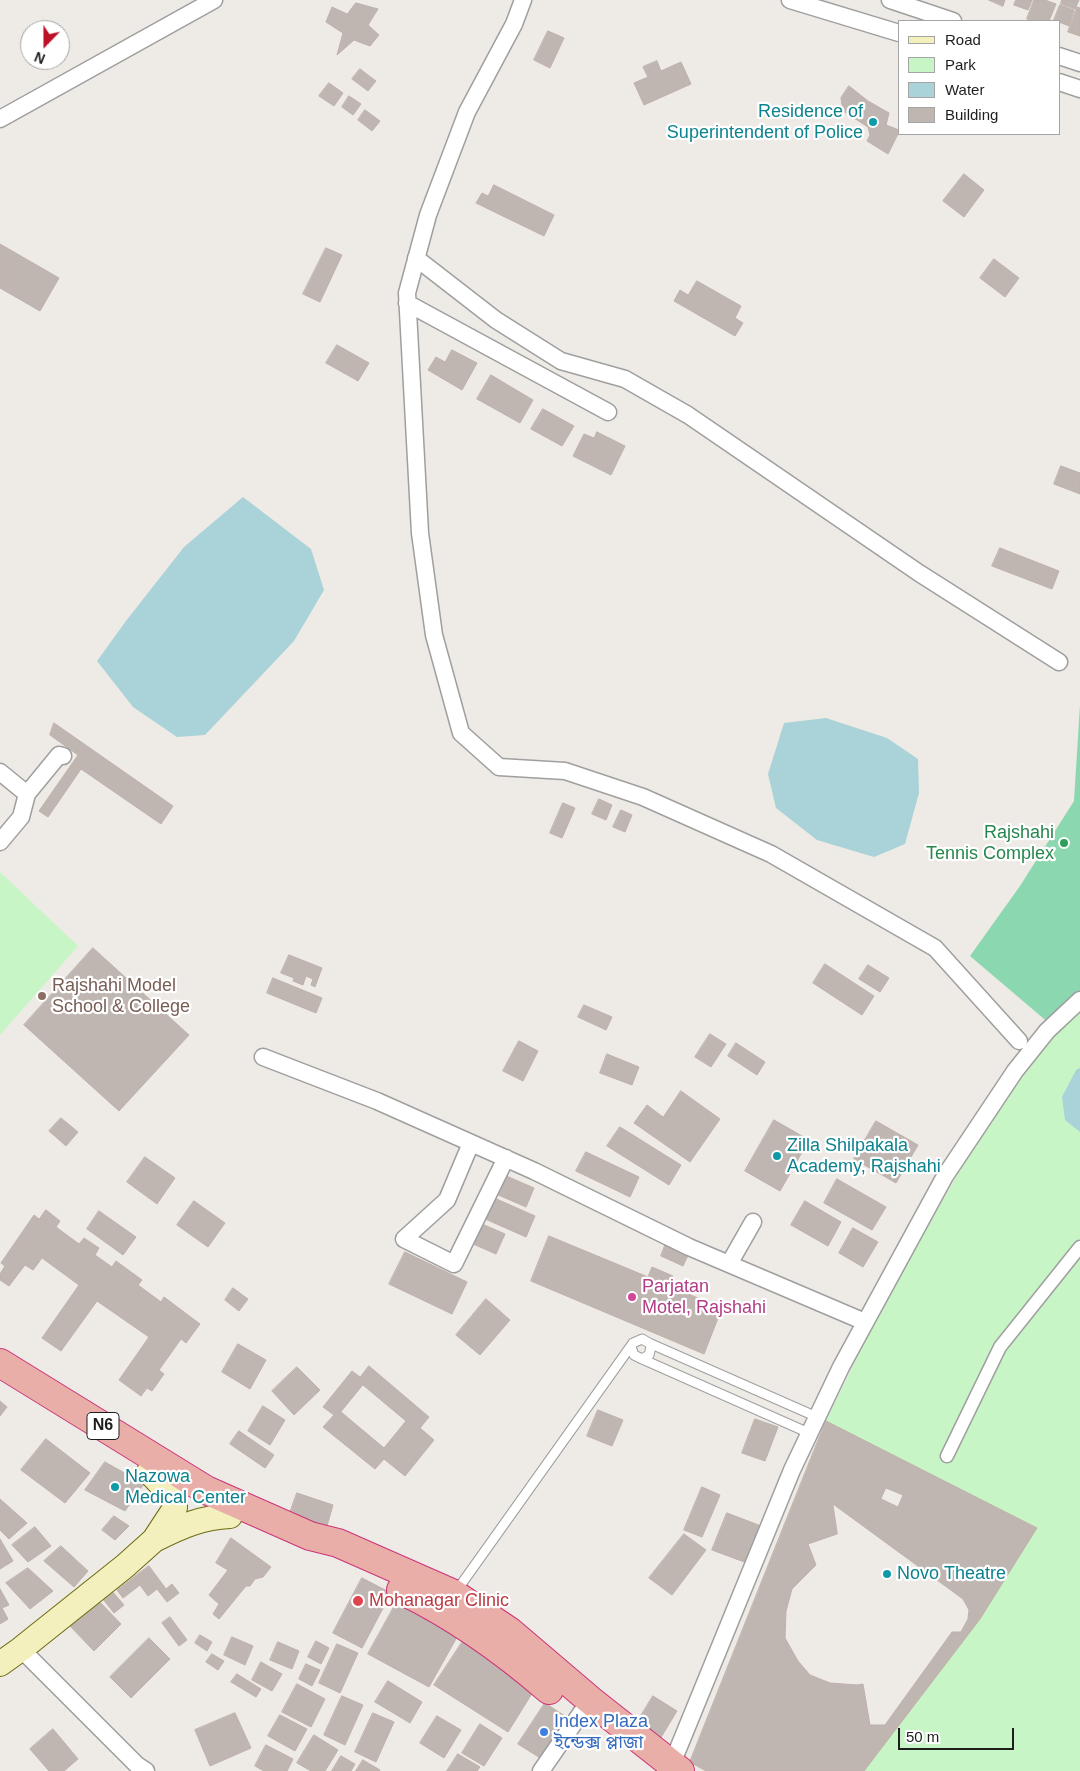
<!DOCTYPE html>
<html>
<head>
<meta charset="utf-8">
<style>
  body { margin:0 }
  #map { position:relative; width:1080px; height:1771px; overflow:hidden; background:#eeeae5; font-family:Helvetica,sans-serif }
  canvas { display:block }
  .legend { position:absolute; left:898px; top:20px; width:162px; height:115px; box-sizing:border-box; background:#fff; border:1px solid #a5a5a5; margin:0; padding:6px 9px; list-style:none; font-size:15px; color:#1e1e1e }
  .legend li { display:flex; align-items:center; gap:10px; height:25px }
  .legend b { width:25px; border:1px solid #a5a5a5 }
  .north { position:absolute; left:20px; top:20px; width:50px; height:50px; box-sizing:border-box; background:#fff; border:1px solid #a5a5a5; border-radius:50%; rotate:202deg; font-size:14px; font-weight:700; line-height:20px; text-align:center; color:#1e1e1e }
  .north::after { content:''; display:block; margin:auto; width:18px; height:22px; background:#bc1126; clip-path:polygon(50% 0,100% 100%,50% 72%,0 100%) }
  .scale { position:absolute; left:898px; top:1728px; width:116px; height:22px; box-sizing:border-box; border:2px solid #1e1e1e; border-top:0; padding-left:6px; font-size:15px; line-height:18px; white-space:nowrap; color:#1e1e1e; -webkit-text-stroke:4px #fff; paint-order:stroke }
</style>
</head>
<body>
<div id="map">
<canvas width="1080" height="1771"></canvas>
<ul class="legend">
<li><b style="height:6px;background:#f4f0be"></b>Road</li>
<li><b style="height:14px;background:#c8f5c6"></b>Park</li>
<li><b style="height:14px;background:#a9d3d8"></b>Water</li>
<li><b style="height:14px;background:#bfb6b2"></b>Building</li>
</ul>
<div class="north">N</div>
<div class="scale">50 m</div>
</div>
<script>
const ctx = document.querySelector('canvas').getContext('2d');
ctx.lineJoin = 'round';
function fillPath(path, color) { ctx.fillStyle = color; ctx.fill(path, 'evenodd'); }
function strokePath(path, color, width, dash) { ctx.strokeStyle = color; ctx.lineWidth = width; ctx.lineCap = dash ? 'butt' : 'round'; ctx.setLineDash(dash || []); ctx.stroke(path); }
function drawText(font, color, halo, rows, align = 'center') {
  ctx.font = font + ' Helvetica,"Noto Sans Bengali",sans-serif'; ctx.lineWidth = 4.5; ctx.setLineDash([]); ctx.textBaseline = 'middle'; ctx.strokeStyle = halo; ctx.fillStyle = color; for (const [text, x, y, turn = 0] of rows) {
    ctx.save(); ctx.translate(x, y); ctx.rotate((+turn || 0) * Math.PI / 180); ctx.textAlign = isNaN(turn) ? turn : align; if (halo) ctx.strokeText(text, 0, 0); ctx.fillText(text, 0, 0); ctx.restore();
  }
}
const park = new Path2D(`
  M0,872L78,946L0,1035Z
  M1080,1008V1771H864L980,1619L1037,1528L826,1421L888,1294L990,1119L1029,1059Z`);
const pitch = new Path2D(`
  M1080,705V996L1050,1024L970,956L1020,886L1074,801Z`);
const water = new Path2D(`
  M243,497L311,549L324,590L294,641L205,735L177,737L133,707L97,661L126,621L184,547Z
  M826,718L887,738L918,759L919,793L905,844L874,857L817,840L776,808L768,774L784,723Z
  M1080,1068V1132L1065,1120L1062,1097L1076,1070Z`);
const building = new Path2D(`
  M989,0H1005L1003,6Z
  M1016,0H1032L1028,10L1014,5Z
  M1034,0H1045L1056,4L1049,21H1034L1027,19Z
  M1062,0H1079L1075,9L1061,4Z
  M356,3L378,9L368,25L379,35L370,46L354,40L337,55L343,33L326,22L332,7L347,14Z
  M1060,5L1074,10L1069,26L1054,20Z
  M1077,7L1080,8V36L1068,32Z
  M548,31L564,38L550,68L534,60Z
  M657,61L661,71L681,62L691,84L644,105L634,83L648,77L643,67Z
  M360,69L376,81L368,91L352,79Z
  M329,83L343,93L334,106L319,96Z
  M849,86L868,101L889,113L886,125L899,130V132L888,154L867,141L870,135L868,127L843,111L841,98Z
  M349,96L361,104L353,115L342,107Z
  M365,110L380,121L372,131L358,120Z
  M964,174L984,190L964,217L943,201Z
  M494,185L554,215L544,236L476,203L482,193L488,196Z
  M0,244L59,278L40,311L0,288Z
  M326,248L342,255L320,302L303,294Z
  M994,259L1019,278L1005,297L980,278Z
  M697,281L741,306L735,318L743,323L735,336L674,301L680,290L688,295Z
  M337,345L369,363L358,381L326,363Z
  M452,350L477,363L462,390L428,370L436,357L445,362Z
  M491,375L533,400L520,423L477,399Z
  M543,409L574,426L562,446L531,429Z
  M597,432L625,446L611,475L573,456L584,434L594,438Z
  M1061,466L1080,473V494L1054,484Z
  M1000,548L1059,571L1052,589L992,566Z
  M54,723L173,806L161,824L81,769L48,817L39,811L78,755L50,735Z
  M599,799L612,805L606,820L592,814Z
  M563,803L575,808L562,838L550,833Z
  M621,810L632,815L625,832L613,827Z
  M93,948L189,1035L119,1111L24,1025Z
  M289,955L322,968L315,987L311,985L313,979L306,976L303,985L293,981L294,978L281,973Z
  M825,964L874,996L862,1015L813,983Z
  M868,965L889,978L880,992L859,979Z
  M273,978L322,998L316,1013L267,993Z
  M584,1005L612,1017L606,1030L578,1017Z
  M710,1034L726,1044L711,1067L695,1057Z
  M519,1041L538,1051L523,1081L503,1071Z
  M736,1043L765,1062L757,1075L728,1056Z
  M607,1054L639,1067L632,1085L600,1073Z
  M681,1091L720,1119L690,1162L634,1123L647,1105L663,1117Z
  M61,1118L78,1132L66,1146L49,1131Z
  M774,1120L809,1140L780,1191L745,1171Z
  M876,1121L918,1145L896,1183L854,1159Z
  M620,1127L681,1165L669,1185L607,1146Z
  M586,1152L639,1177L630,1197L576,1171Z
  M145,1157L175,1178L157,1204L127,1182Z
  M504,1175L534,1188L526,1207L496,1194Z
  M837,1179L886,1207L872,1230L824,1203Z
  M483,1193L535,1216L526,1237L474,1214Z
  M194,1201L225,1223L208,1247L177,1225Z
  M805,1201L841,1222L828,1246L791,1225Z
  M46,1210L60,1221L56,1227L79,1244L84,1238L99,1248L95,1255L112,1267L116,1261L142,1280L138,1285L161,1302L164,1297L200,1324L186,1343L181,1339L159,1370L164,1374L152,1391L147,1388L141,1396L119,1380L149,1337L97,1301L61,1351L42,1338L79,1285L42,1258L33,1270L25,1265L9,1286L0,1280V1274L5,1266L1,1263L34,1215L39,1219Z
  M99,1211L136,1237L123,1255L87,1229Z
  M473,1220L505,1234L496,1254L464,1240Z
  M853,1228L878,1242L863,1267L839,1253Z
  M549,1236L648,1277L652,1267L673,1276L669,1286L722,1308L704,1354L531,1281Z
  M668,1238L691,1249L683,1266L661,1256Z
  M405,1252L467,1282L452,1314L389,1284Z
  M233,1288L248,1299L239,1311L225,1300Z
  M486,1299L510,1320L480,1355L456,1335Z
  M238,1344L266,1360L250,1389L222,1372Z
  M369,1366L429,1417L420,1428L434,1440L405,1476L384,1459L375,1469L323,1427L334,1415L323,1407L352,1371L360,1377ZM363,1385L406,1421L384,1448L341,1412Z
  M297,1367L320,1390L294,1415L272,1391Z
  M0,1401L7,1407L0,1416Z
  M263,1406L285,1420L270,1445L248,1431Z
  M598,1410L623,1420L612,1446L587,1436Z
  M755,1419L778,1427L765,1461L742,1453Z
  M826,1421L1037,1528L980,1619L864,1771H706L690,1762Z
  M239,1431L274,1455L265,1468L230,1444Z
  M46,1439L90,1473L65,1503L21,1470Z
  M105,1462L144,1484L125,1511L85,1490Z
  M702,1487L720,1495L702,1537L684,1530Z
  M886,1488L903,1495L898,1507L881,1499Z
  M297,1493L333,1505L327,1526L290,1513Z
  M0,1499L27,1523L9,1539L0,1530Z
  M833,1504L963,1599L969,1610L968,1619L961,1632H952L885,1725H870L863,1684L857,1685L830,1683L810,1675L798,1661L785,1638L786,1611L792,1589L816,1565L808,1544L837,1534Z
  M727,1513L761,1526L747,1563L712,1550Z
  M114,1516L129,1526L115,1540L102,1530Z
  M35,1527L51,1546L28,1562L12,1545Z
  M684,1534L706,1550L672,1595L649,1578Z
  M231,1538L271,1567L263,1577L255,1579L250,1586H246L219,1619L213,1614L219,1604L209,1595L228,1570L216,1563Z
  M0,1539L13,1561L0,1569Z
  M61,1546L88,1571L74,1587L44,1561Z
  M149,1566L166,1589L172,1584L179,1593L167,1602L157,1589L148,1596L140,1585L123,1598L117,1590Z
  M28,1568L53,1591L30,1609L6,1583Z
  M362,1578L391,1593L362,1648L333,1633Z
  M0,1589L9,1605L2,1608L8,1619L0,1624Z
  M111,1590L124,1605L114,1613L102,1598Z
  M400,1596L461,1630L429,1687L368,1654Z
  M96,1598L121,1624L94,1651L69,1625Z
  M170,1617L187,1640L179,1646L162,1623Z
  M200,1635L212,1642L207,1651L195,1643Z
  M232,1637L253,1646L245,1665L224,1655Z
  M149,1638L170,1659L131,1698L110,1677Z
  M316,1641L329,1648L321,1664L308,1657Z
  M463,1641L536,1687L508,1732L434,1685Z
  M278,1642L299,1651L292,1669L270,1660Z
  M337,1644L358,1653L340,1693L319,1683Z
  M212,1654L224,1661L218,1670L206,1662Z
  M261,1662L282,1674L272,1691L252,1680Z
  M306,1664L320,1670L312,1686L299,1679Z
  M237,1674L261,1689L256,1697L231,1682Z
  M388,1681L422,1702L410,1723L375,1702Z
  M297,1684L325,1699L311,1727L282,1712Z
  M342,1696L363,1705L345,1745L324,1735Z
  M653,1696L677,1711L660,1739L636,1724Z
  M545,1703L571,1720L545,1761L518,1744Z
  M235,1713L251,1748L210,1766L195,1730Z
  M373,1713L394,1722L376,1762L355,1752Z
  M280,1715L307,1729L295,1751L268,1736Z
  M437,1716L461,1730L444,1758L420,1743Z
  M480,1724L502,1738L484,1766L462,1753Z
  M53,1729L78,1759L64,1771H49L30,1749Z
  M314,1735L338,1750L325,1771H311L297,1763Z
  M266,1745L293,1759L287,1771H264L255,1766Z
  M458,1754L480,1767L477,1771H447Z
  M341,1756L355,1764L351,1771H332Z
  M363,1760L380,1770L379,1771H356Z`);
const service = new Path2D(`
  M649,1343L817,1417
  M642,1359L809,1433
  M455,1593L633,1343L642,1339L649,1343L651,1347L649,1355L642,1359L634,1355L631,1347L633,1343`);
const pedestrian = new Path2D(`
  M947,1456L1000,1347L1080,1247`);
const minor = new Path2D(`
  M523,0L514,24L467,112L428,215L407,293L420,533L434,635L461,733L499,767L565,771L643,797L771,854L935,948L1019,1041
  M790,0L899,33
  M890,0L953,21
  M1059,56L1080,63
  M1059,82L1080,89
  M0,119L214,0
  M416,258L496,320L561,361L625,379L688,415L919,573L1059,662
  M407,303L608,412
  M0,772L27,794L21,817L0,842
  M27,794L59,755L63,756
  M263,1057L377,1101L534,1171L689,1247L865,1322
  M471,1143L447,1200L404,1239L454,1264L506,1158
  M729,1264L753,1222
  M21,1649L137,1765L146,1771
  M541,1771L590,1700
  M669,1771L792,1470L841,1367L945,1176L1015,1071L1047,1031L1080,1000`);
const secondary = new Path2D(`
  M156,1539C180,1527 202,1517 230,1516
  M0,1664L21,1649L125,1566L154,1540L175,1508V1502L171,1495L149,1472`);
const trunk = new Path2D(`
  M0,1363L206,1490L310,1536L338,1543L454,1594L509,1631L590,1700L680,1771
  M401,1590C455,1616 504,1651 549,1690`);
const markers = [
  [873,122,5,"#0f9aa8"],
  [1064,843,5,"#2e9e5b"],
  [42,996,5,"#8d6e63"],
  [777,1156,5,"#0f9aa8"],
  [632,1297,5,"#d1479c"],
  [115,1487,5,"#0f9aa8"],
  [887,1574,5,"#0f9aa8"],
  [358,1601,6,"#e0444e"],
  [544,1732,5,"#3f7fe0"]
];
const shields = [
  [103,1426,32]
];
const shieldNames = [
  ["N6",103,1426]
];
const cultureNames = [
  ["Residence of",863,112,"right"],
  ["Superintendent of Police",863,133,"right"],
  ["Zilla Shilpakala",787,1146],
  ["Academy, Rajshahi",787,1167],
  ["Nazowa",125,1477],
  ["Medical Center",125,1498],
  ["Novo Theatre",897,1574]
];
const leisureNames = [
  ["Rajshahi",1054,833],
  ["Tennis Complex",1054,854]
];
const educationNames = [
  ["Rajshahi Model",52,986],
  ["School & College",52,1007]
];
const hotelNames = [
  ["Parjatan",642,1287],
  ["Motel, Rajshahi",642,1308]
];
const healthNames = [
  ["Mohanagar Clinic",369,1601]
];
const shopNames = [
  ["Index Plaza",554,1722],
  ["ইন্ডেক্স প্লাজা",554,1743]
];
fillPath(park, '#c8f5c6');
fillPath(pitch, '#8ad7b0');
fillPath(water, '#a9d3d8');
fillPath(building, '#bfb6b2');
strokePath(building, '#bfb0a9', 1);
strokePath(service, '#9f9f9f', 11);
strokePath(pedestrian, '#9f9f9f', 15);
strokePath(minor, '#9f9f9f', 19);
strokePath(secondary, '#6c6b0e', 26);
strokePath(trunk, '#cb337a', 30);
strokePath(service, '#fff', 9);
strokePath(pedestrian, '#fff', 12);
strokePath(minor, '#fff', 16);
strokePath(secondary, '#f4f0be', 24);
strokePath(trunk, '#eaaea8', 28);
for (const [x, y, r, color] of markers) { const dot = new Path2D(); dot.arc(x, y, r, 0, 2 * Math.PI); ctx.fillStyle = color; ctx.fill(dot); strokePath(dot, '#fff', 2); }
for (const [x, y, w] of shields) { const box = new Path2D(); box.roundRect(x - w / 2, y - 13.5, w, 27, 4); ctx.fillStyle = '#fff'; ctx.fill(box); strokePath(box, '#1e1e1e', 1); }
drawText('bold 16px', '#1e1e1e', null, shieldNames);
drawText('18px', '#0d838f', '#fff', cultureNames, 'left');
drawText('18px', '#27864d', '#fff', leisureNames, 'right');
drawText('18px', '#785e54', '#fff', educationNames, 'left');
drawText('18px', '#b23c85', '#fff', hotelNames, 'left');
drawText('18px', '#be3a42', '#fff', healthNames, 'left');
drawText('18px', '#366cbe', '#fff', shopNames, 'left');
</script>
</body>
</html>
